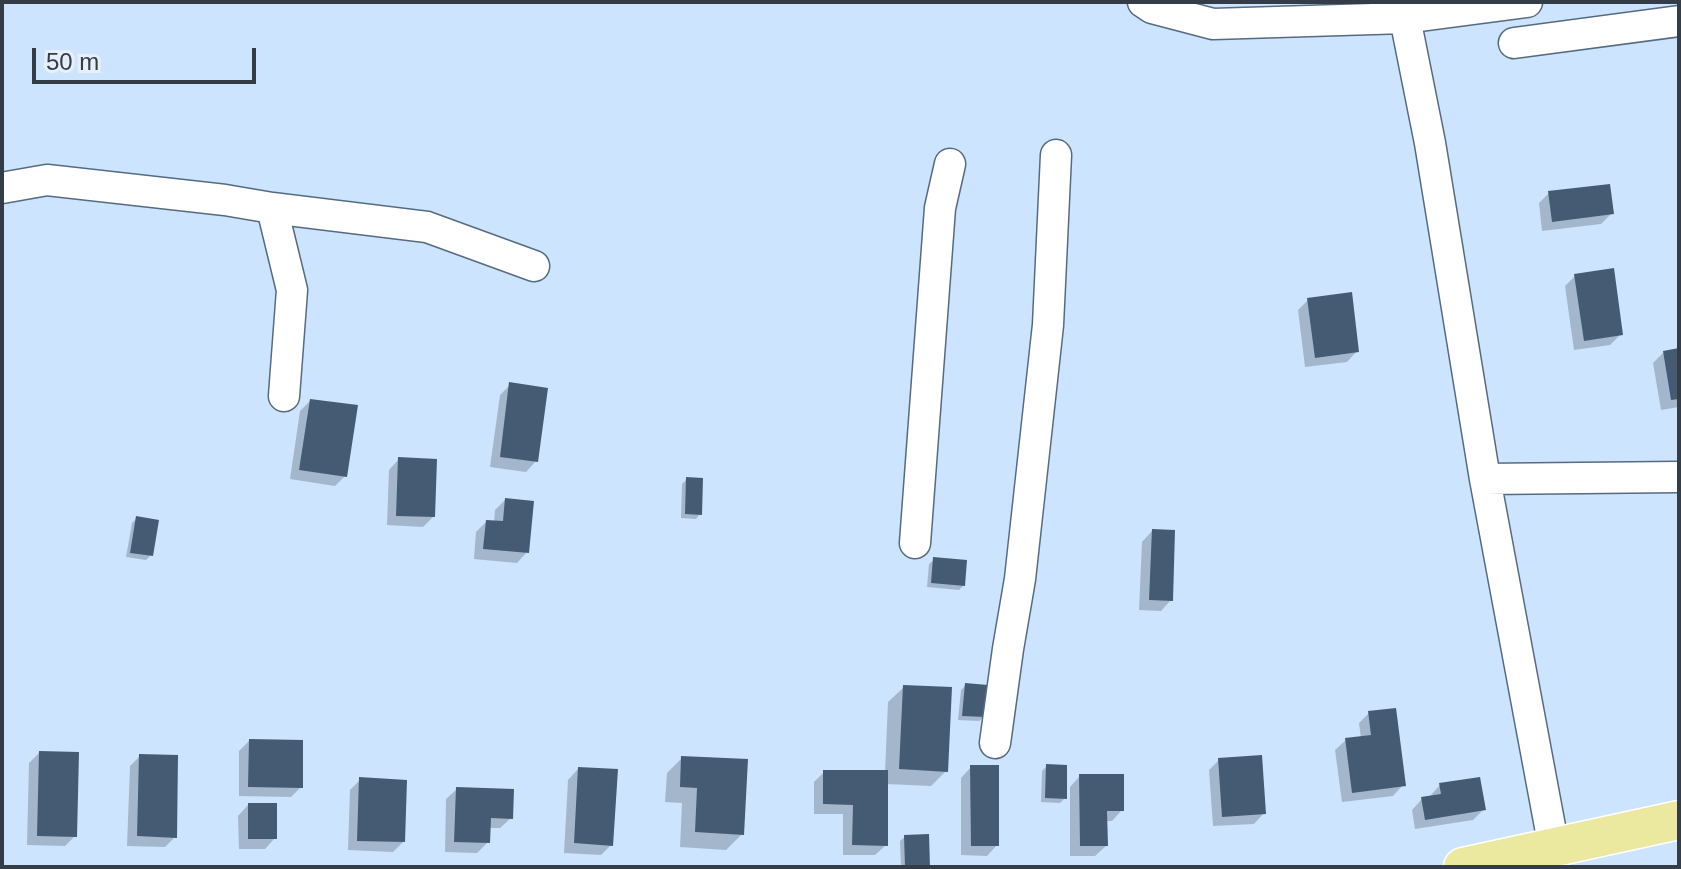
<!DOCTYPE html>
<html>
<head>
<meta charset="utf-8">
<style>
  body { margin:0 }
  #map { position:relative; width:1681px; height:869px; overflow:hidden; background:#cde4fe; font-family:Helvetica,sans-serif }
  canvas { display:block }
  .frame { position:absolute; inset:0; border:4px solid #343d47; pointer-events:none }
  .scale { position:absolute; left:32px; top:48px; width:224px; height:36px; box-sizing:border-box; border:4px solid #343d47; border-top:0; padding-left:10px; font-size:24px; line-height:28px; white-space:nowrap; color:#343d47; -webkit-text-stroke:6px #e7f0fa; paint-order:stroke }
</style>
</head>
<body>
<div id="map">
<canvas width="1681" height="869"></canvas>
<div class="frame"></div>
<div class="scale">50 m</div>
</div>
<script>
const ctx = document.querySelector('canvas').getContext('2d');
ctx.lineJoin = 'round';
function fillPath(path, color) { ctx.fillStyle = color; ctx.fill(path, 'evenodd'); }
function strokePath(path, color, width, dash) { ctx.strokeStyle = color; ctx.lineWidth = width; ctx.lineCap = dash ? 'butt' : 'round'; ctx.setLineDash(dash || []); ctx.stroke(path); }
const shadow = new Path2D(`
  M1549,193L1611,214L1601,224L1542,231L1539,203Z
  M1575,276L1621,334L1610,345L1574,350L1565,286Z
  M1308,300L1357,351L1347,362L1305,367L1298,310Z
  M1679,350V407L1661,410L1653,363L1663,353Z
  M510,385L536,461L526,472L490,467L500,395Z
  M310,401L345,476L335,486L290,479L300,411Z
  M399,459L433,517L423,527L387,525L389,470Z
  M687,479L700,514L696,519L681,518L682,484Z
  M505,500L527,552L517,563L474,559L476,532L486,522L494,523L495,510Z
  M137,518L151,555L146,560L126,557L132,523Z
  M1152,531L1171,600L1161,611L1139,610L1142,542Z
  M934,560L964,585L959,590L927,587L929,564Z
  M966,685L984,717L979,721L958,720L961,690Z
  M904,687L946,771L931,786L886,784V845L875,855H843V814H814V782L824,772H885L888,702Z
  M1369,713L1403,785L1393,796L1342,802L1335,750L1346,740L1361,738L1359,723Z
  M249,741L301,787L291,797L239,796V751Z
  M39,753L75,836L65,846L27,845L29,763Z
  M140,756L175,837L165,847L127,846L130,766Z
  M682,758L742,834L726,850L680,847L682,803L665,802L667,773Z
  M1219,760L1264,813L1254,824L1213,826L1209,770Z
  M1047,766L1065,798L1060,803L1041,802L1042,771Z
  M971,767L997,845L987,856L961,855V778Z
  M578,769L611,845L601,855L564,853L568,780Z
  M1080,776L1122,810L1112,821H1105L1106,846L1095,856H1070V787Z
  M360,780L403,842L393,852L348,850L350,790Z
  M1440,785L1483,810L1473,820L1415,829L1412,810L1422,799L1430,798V796Z
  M457,789L511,818L500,828H488V842L477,853L445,852L446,799Z
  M248,805L275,838L265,849H239L238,816Z
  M905,837L928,867H901L900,841Z`);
const building = new Path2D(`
  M1610,184L1614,214L1552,222L1548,191Z
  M1614,268L1623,335L1584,341L1574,274Z
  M1352,292L1359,352L1315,358L1307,298Z
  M1679,348V399L1671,400L1663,351Z
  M509,382L548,388L538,462L500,457Z
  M310,399L358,405L347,477L299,470Z
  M398,457L437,459L435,517L396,516Z
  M686,477L703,478L702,515L685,514Z
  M505,498L534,501L529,553L483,549L486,520L503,521Z
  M136,516L159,520L153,556L130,553Z
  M1152,529L1175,530L1173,601L1149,600Z
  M933,557L967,560L965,586L931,583Z
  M965,683L988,685L986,717L962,716Z
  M903,685L952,687L948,772L899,769Z
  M1396,708L1406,786L1352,793L1345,738L1371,735L1368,711Z
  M249,739L303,740V788L248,787Z
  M39,751L79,752L77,837L37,836Z
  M139,754L178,755L177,838L137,836Z
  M1262,755L1266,814L1222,817L1218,758Z
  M681,756L748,759L744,835L695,832L697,788L680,787Z
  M1046,764L1067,765V799L1045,798Z
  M970,765H999V846H971Z
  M578,767L618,769L613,846L574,843Z
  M823,770H888V846L852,845L853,805L823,804Z
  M1079,774H1124V811H1107L1108,846H1080Z
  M359,777L407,780L405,842L357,841Z
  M1480,777L1486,810L1425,820L1421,797L1441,794L1439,783Z
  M456,787L514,789L513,819L491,818L490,843L454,842Z
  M248,803H277V839H248Z
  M929,834L930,867H905L904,835Z`);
const minor = new Path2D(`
  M1143,2L1152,8L1213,24L1405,18L1430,143L1485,479L1554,848
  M1405,18L1527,2
  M1514,43L1679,21
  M2,188L47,180L225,200L272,208L427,227L534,266
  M272,208L292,290L284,396
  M1485,479L1679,477
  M915,543L940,208L950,164
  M995,743L1008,649L1020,579L1048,325L1056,155`);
const major = new Path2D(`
  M1463,867L1679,820`);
fillPath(shadow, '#0003');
fillPath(building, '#445b73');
strokePath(minor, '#566b81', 33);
strokePath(major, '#fff', 41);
strokePath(minor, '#fff', 30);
strokePath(major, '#ebe9a0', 38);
</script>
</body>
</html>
